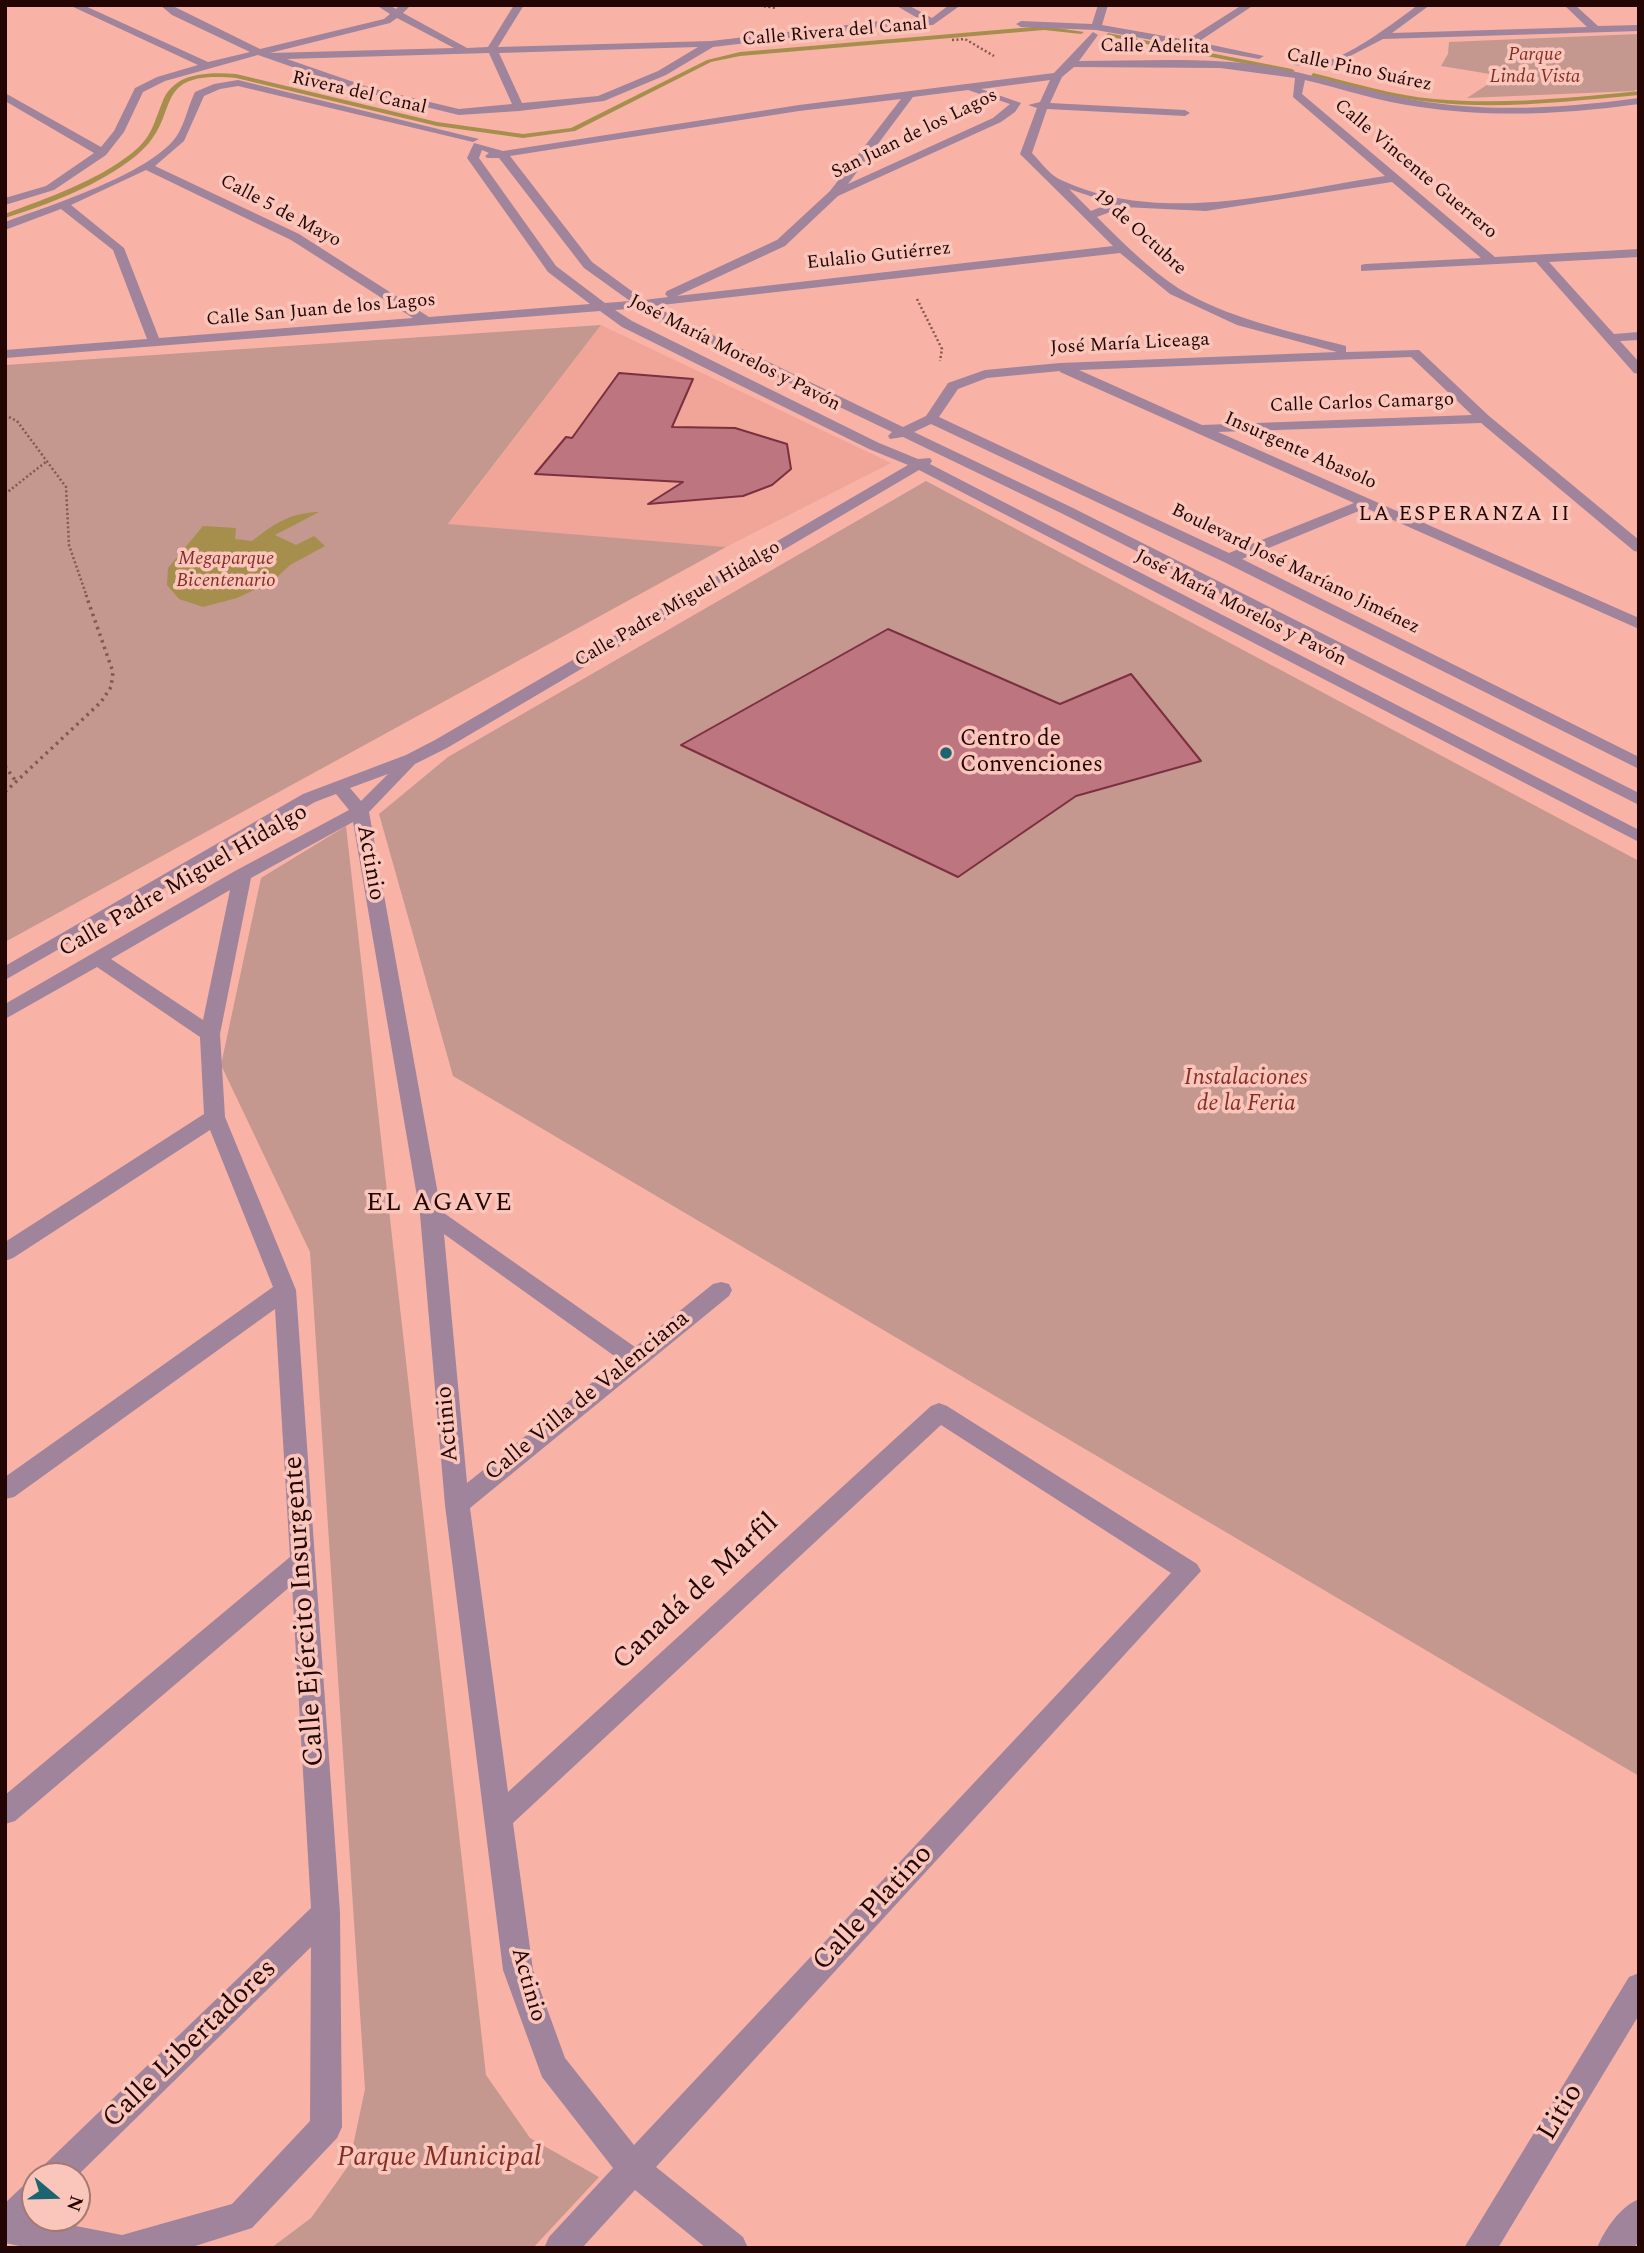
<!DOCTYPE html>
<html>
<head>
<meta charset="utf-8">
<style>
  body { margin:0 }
  #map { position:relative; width:1644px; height:2253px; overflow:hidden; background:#f8b3a6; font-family:Spectral,serif }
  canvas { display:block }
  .frame { position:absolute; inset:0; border:7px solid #230603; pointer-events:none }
  .north { position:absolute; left:21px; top:2162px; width:70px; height:70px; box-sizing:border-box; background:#fac5bb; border:2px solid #a47971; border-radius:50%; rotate:109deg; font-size:19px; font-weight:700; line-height:28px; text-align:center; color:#230603 }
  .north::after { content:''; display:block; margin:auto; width:24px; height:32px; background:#1b6571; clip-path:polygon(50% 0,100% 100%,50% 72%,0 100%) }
</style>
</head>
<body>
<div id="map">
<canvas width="1644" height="2253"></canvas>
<div class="frame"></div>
<div class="north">N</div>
</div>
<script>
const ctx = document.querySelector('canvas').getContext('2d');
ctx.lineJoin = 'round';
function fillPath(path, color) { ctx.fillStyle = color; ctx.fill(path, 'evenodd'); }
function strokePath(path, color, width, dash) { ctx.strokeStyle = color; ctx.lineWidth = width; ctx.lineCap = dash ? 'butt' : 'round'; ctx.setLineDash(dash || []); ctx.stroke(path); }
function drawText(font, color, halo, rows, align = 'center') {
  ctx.font = font + ' Spectral,serif'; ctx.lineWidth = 7; ctx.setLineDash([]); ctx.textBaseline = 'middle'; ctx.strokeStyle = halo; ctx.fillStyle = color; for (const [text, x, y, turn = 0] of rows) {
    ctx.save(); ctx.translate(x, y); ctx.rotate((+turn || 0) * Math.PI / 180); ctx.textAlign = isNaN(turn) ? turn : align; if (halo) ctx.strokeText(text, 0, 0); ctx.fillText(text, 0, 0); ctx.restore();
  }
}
const built = new Path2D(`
  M601,325L891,463L726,547L448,525Z`);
const green = new Path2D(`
  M1639,34V89L1633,91L1467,98L1496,79L1490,74L1441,66L1448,54L1449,42Z
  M601,325L448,524L726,547L5,942V365Z
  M926,481L1639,861V1776L453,1076L379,814L448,757Z
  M346,826L486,2075L530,2138L599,2177L533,2248H271L311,2218L349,2165L365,2089L310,1252L221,1065L261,878Z`);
const water = new Path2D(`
  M319,512L275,535L296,545L314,536L325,546L290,565L273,581L237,598L203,607L179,599L167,585L168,568L203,526L236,528L235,539L252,541C275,523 290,513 319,512Z`);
const stream = new Path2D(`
  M1044,26L1084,32L1081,34L1044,30L740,56L711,62L575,131L523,138L437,126L236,78C146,70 185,116 137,155C100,185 50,204 5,218V214C49,197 95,182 132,153C152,137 153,125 162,103C173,72 208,72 236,74L437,122L523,134L571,128L707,60L740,52Z
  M1108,33L1292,69L1295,71L1292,73L1106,36Z
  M1313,73C1353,83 1393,95 1434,99C1502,105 1571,98 1639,91V95C1570,101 1500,110 1431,102C1390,98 1350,86 1311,76Z`);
const building = new Path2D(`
  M619,373L693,379L672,427L735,428L787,444L791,469L772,485L743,496L648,504L683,482L535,474L566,437L572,438Z
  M888,629L1060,704L1131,674L1201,761L1076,796L958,877L681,745Z`);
const pathFar1 = new Path2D(`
  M755,5L777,8
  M952,40L965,39L994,56
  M917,299L942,349L940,361
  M5,415L17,421L66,487L69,545L87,597
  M5,494L47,461`);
const path = new Path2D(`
  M5,766L15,780
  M5,792L101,702L111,687L113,672L86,595`);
const minor = new Path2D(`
  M69,5H83L208,62L250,52L172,15L160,5H171L260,49L384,19L390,14L376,5H389L396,9L400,5H411L403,13L467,48L488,47L514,5H524L498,47L711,41L881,21L921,20L895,5H908L932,18L949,5H961L933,25L881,27L713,47L666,75L604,101L519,111L459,115L364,92L258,55L165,81L143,92L124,132L106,155L54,190L5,205V198L46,186L94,153L5,101V93L101,147L114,131L135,88L157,77L198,65ZM397,18L454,48L270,53L390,23ZM698,47L658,71L598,96L522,103L499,53ZM489,53L512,104L459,109L371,88L287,59Z
  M1098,5H1108L1102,25L1187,40L1242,5H1254L1198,42L1264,56L1259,59L1096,30L1021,27L1016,24L1021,21L1092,24Z
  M1418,5H1430L1392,33L1587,27L1564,5H1575L1598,26L1639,25V31L1383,39L1327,68L1294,65L1289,62C1300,55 1315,65 1327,61C1354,53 1395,22 1418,5Z
  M1093,32L1098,35L1079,61C1139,61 1200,57 1260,65C1312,73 1362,91 1415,100C1489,113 1566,108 1639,98V104C1567,114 1492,118 1420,107C1381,102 1343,89 1305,80L1302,94L1495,257L1639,249V257L1549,262L1614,334L1639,332V340L1620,341L1639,362V374L1634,373L1536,262L1361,271V265L1365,264L1481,258L1392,182L1206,211L1123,207L1097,217C1122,242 1149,269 1178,288C1226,318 1292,332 1346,346V352L1419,350L1489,416L1639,540V552L1634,551L1481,423L1218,432L1639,618V629L1366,508L1242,559L1639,757V769L1224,562L931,424L914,432L1073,508L1639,793V805L1063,514L903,437L890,439L888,436L892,432L651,317L639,308L615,310L632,321L879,443L918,459L930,458L932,461L930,464L1639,830V842L919,470L447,748L415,764L369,812L441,1211L635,1347L713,1284L721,1282L729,1284L732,1290L729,1296L470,1508L508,1792L931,1406L939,1403L947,1406L1197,1564L1201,1571L656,2167L743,2237L748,2248H706L635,2190L582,2248H544L549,2237L613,2168L542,2077L503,1970L445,1505L420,1214L353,822L251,878L220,1034L225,1117L296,1290L340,1913L342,2127L337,2138L252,2228L189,2248H29L5,2243V2203L24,2185L35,2180V2218L122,2235L232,2204L310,2121L311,1947L77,2176H39L44,2165L311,1908L292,1585L15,1821L5,1824V1795L290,1557L275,1309L14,1497L5,1499V1477L273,1287L210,1130L13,1258L5,1261V1242L204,1114L200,1037L97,967L5,1019V1004L235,871L349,810L336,794L315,802L5,980V966L303,794L406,755L435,740L908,465L869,449L622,327L600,311L5,358V350L147,339L113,250L61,209L5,230V222C49,206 149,174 176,137C185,124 188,106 195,92L214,84L238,80L479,139L473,142L238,86L220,89L204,96L184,141L155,166L299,234L429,317L590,304L548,272L467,158L474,143L503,151L799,105L1054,73ZM1074,67L1220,68L1295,78L1293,97L1385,176C1280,192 1160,227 1059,179C1049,174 1040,161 1032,153L1047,109L1185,116L1190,113L1185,110L1050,103L1062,77ZM1050,80L1040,102L1028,105L1037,108L1020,154L1113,246L677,296L785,246L838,196L1001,122L1015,112L1021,103L981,89ZM968,90L1010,104L993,118L848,184L913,97ZM901,99L830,191L777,240L667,291L665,294L668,297L644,300L592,262L510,156L799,111ZM482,150L489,153L485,156L487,158H499L584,268L630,301L605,303L556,266L479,158ZM146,170L291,240L413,318L159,338L124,248L71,205ZM1069,189L1111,203L1091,211ZM1120,253L1170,294L1237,325L1337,352L1060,363L985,370L948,383L926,416L903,427L653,306ZM1411,357L1472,415L1202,425L1079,370ZM1060,371V372L1354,503L1229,553L939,417L958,389L987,378ZM388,774L361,801L350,788ZM230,890L203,1020L111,959ZM444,1234L620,1360L467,1483ZM941,1425L1171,1573L634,2145L565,2058L533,1970L513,1823Z
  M1639,1973V2015L1498,2248H1464L1629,1977Z
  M1639,2199V2241L1634,2248H1597C1605,2229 1620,2207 1639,2199Z`);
const markers = [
  [946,753,7,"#1b6571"]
];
const farStreetnames = [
  ["Calle Rivera del Canal",835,33,-5],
  ["Calle Adelita",1155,48,1],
  ["Calle Pino Suárez",1359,71,12],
  ["Rivera del Canal",359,94,13],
  ["San Juan de los Lagos",915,135,-26],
  ["Calle Vincente Guerrero",1415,170,40],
  ["Calle 5 de Mayo",280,212,28],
  ["19 de Octubre",1139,233,42],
  ["Eulalio Gutiérrez",879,257,-6],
  ["Calle San Juan de los Lagos",321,311,-5],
  ["José María Liceaga",1130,345,-3],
  ["José María Morelos y Pavón",734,354,27],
  ["Calle Carlos Camargo",1362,404,-2],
  ["Insurgente Abasolo",1300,452,24],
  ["Boulevard José Maríano Jiménez",1295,570,26],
  ["Calle Padre Miguel Hidalgo",678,605,-30],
  ["José María Morelos y Pavón",1240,609,27]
];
const farParknames = [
  ["Parque",1535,56],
  ["Linda Vista",1535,78],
  ["Megaparque",226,560],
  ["Bicentenario",226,582]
];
const farQuarternames = [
  ["LA ESPERANZA II",1465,516]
];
const poiNames = [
  ["Centro de",960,740],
  ["Convenciones",960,766]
];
const streetNames = [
  ["Actinio",369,863,80],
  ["Calle Padre Miguel Hidalgo",184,882,-30],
  ["Calle Villa de Valenciana",588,1397,-39],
  ["Actinio",449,1424,-95],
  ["Actinio",527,1985,74]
];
const parkNames = [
  ["Instalaciones",1246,1079],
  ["de la Feria",1246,1105]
];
const quarterNames = [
  ["EL AGAVE",440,1205]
];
const nearStreetnames = [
  ["Canadá de Marfil",697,1593,-43],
  ["Calle Ejército Insurgente",306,1611,-94],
  ["Calle Platino",874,1909,-47],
  ["Calle Libertadores",191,2045,-44],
  ["Litio",1562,2113,-59]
];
const nearParknames = [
  ["Parque Municipal",439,2160]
];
fillPath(built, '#f0a598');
fillPath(green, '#c4978f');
fillPath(water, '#a68f4c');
fillPath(stream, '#a68f4c');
fillPath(building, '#bd7580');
strokePath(building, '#7b303f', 2);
strokePath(pathFar1, '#87574f', 2.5, [2, 2.5]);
strokePath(path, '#87574f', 3.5, [2.5, 4.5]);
fillPath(minor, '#a0849c');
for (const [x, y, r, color] of markers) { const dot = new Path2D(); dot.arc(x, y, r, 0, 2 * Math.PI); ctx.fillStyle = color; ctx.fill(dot); strokePath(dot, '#fac5bb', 2.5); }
drawText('19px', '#230603', '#fac5bb', farStreetnames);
drawText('italic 19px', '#852f24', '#fac5bb', farParknames);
ctx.letterSpacing = '2px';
drawText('21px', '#230603', '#fac5bb', farQuarternames);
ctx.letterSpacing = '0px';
drawText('23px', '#230603', '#fac5bb', poiNames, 'left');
drawText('23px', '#230603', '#fac5bb', streetNames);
drawText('italic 23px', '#852f24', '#fac5bb', parkNames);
ctx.letterSpacing = '2px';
drawText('26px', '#230603', '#fac5bb', quarterNames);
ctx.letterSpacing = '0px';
drawText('28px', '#230603', '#fac5bb', nearStreetnames);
drawText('italic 28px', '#852f24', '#fac5bb', nearParknames);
</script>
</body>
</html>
